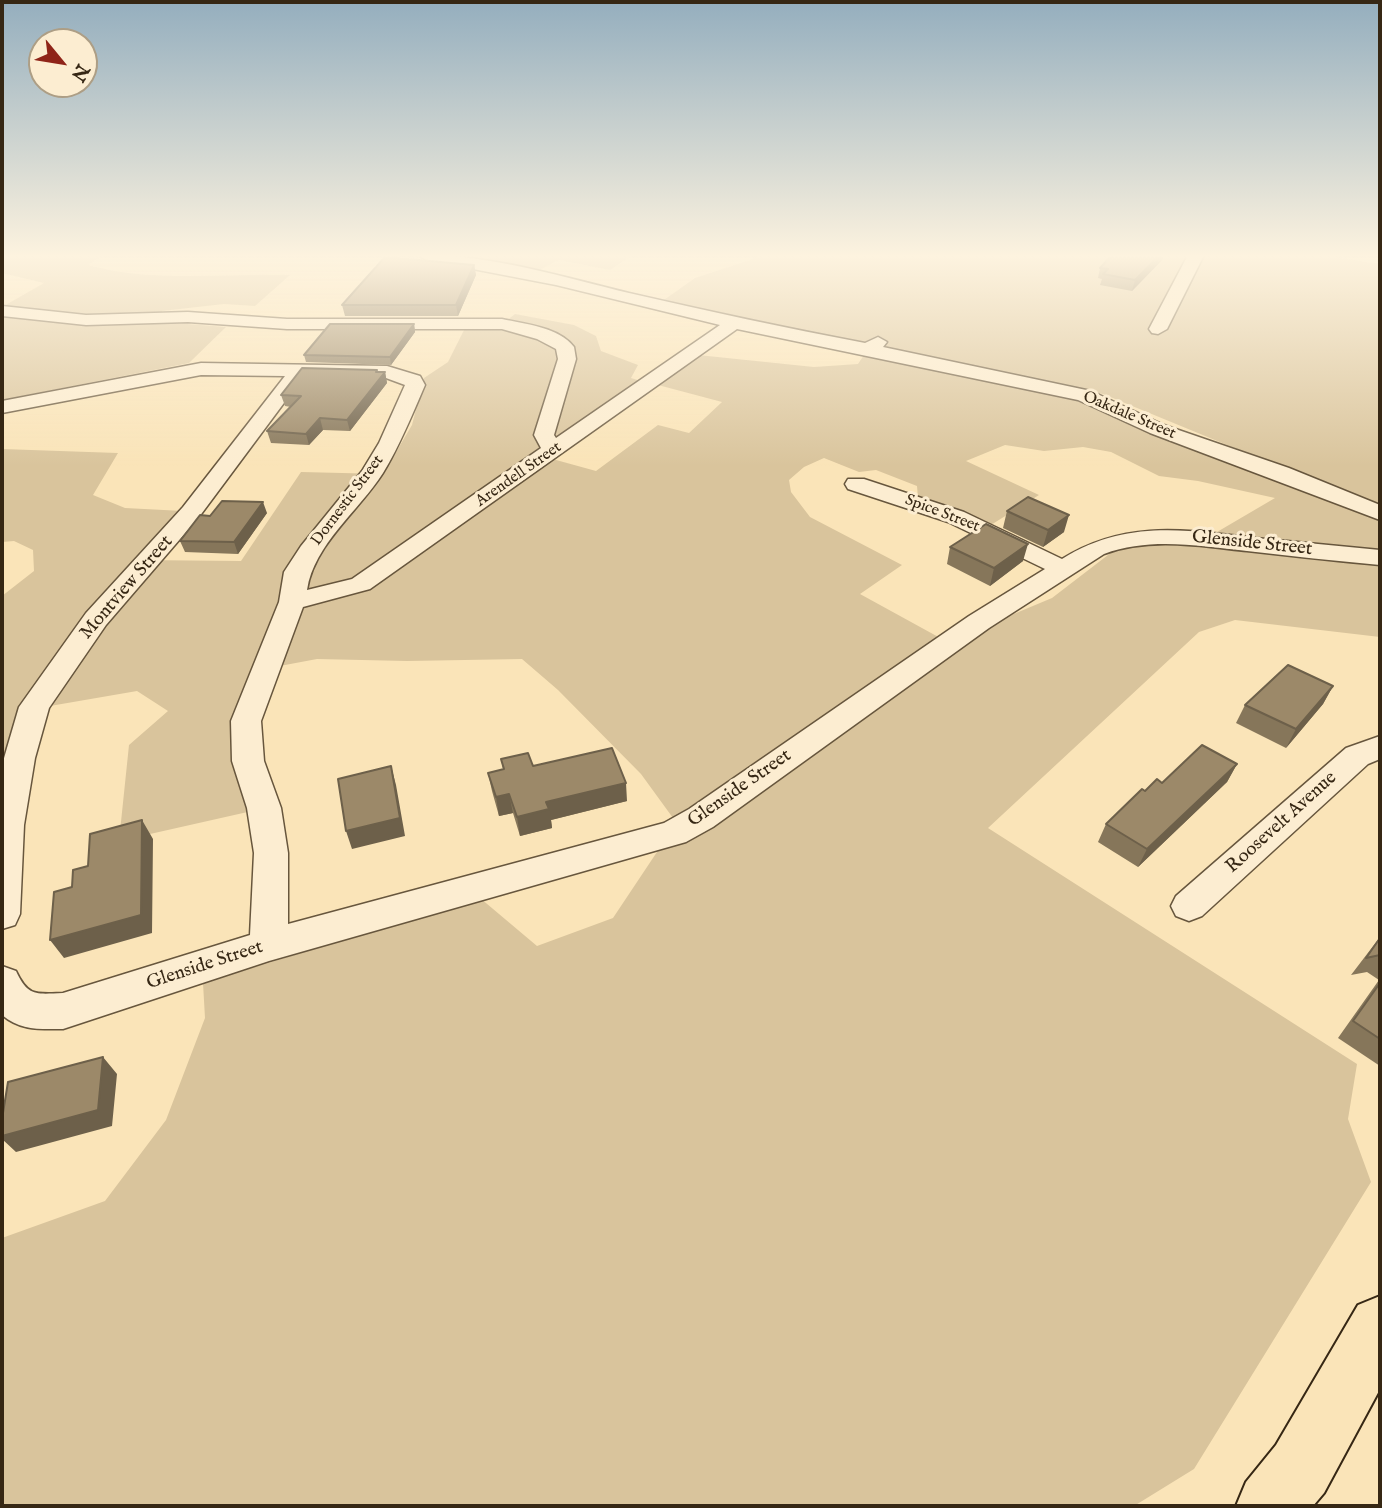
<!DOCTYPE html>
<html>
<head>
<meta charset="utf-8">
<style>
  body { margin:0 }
  #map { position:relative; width:1382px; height:1508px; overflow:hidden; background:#fae4b8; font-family:"IM FELL English",serif }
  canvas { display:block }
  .frame { position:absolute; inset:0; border:4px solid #362714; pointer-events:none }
  .north { position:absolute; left:28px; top:28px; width:70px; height:70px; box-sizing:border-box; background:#fcedd1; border:2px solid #ad9e85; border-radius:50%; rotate:120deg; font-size:19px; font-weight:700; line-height:28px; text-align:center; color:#362714 }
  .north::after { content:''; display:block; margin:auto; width:24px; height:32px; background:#8f2418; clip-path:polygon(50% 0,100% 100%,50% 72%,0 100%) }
</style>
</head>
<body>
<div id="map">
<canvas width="1382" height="1508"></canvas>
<div class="frame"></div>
<div class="north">N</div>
</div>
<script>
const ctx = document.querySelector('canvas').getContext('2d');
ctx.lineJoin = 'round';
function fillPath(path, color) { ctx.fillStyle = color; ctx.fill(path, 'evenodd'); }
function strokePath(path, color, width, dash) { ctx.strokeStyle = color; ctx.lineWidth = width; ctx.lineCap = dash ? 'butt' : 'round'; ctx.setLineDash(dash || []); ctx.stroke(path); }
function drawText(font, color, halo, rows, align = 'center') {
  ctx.font = font + ' "IM FELL English",serif'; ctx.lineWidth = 6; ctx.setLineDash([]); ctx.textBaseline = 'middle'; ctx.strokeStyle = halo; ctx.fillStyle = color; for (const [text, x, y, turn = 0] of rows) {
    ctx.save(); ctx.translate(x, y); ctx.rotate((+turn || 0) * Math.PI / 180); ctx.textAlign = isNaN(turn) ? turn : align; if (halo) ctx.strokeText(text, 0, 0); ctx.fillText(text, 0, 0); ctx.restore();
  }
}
const green = new Path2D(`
  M2,255H103L88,265C152,283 223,273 290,275L255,306L224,304L162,311V322L226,327L189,363L2,400V307L44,283L2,273Z
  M460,255H632L610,270L559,260L533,273L456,257Z
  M760,255H1335L1341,258L1380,264V505L1339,491L1103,394L661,302L695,278L750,260Z
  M515,314L574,325L596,336L601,351L638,365L631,378L644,382L538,455L596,471L658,425L689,433L722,402L658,385L698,355L814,367L858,364L866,352L1085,398L1380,517V551L1217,532L1275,498L1198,481L1159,476L1111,452L1083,447L1044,451L1005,445L966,461L1039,495L986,528L918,498L917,486L876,470L859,472L824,458L804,467L789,480L791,492L810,517L902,565L860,594L942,639L673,818L641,774L558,690L522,659L407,661L317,659L253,671L252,811L119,841L129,745L168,711L137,691L21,711L2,830V596L34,571L33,550L14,541L2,542V449L118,453L93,495L125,508L183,511L139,560L241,561L301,472L383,474L412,425L424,378L448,362L467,324H502Z
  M1200,542L1380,564V637L1235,620L1199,632L988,828L1357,1064L1348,1119L1371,1182L1194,1469L1134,1506H2V1238L105,1201L166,1120L205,1018L203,983L480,898L537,946L613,918L659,849L997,621L1052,598L1121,545Z`);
const minor = new Path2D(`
  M418,255C484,253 564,277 629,293C707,311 786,328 865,343L878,337L887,342L883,347L1091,391L1164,425L1289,468L1380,505V520L1150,433L1078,400L737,329L370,589L303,607L261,721L264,761L281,808L288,853V924L664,823L689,809L969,616L1045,569L948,522L848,489L845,484L848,479H864L964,512L1062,559C1126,519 1186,530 1256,538C1297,542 1339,546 1380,550V565C1336,561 1291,556 1247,551C1199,546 1150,537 1104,554L989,628L713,827L686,842L269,961L63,1029C39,1029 21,1031 2,1015V966L16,971C28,997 36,994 63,993L250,935L254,853L247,808L232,761L231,721L279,602L284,572L301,546L362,471L379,443L405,385L386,378L304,376L199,517L106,625L49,708L35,758L24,825L20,914L15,925L2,929V765L19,707L86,613L183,507L285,376L201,375L2,413V401L201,363L387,366L420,376L425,385C412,415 400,445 383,473C359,511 314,544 307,590L352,579L541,448L534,435L558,359L556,349L537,339L502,329H287L188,322L86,325L2,316V306L86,315L188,312L287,319H502C525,324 559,327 574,347L576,359L554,435L556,438L720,325L556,285L426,260Z
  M1188,255H1204L1167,329L1158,334L1152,333L1149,329Z
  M1380,736V759L1368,764L1202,916L1189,921L1176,916L1171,906L1176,896L1346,748Z`);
const primary = new Path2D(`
  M1380,1296V1389L1324,1493L1313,1506H1236L1246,1482L1276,1445L1358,1305Z`);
const wall = new Path2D(`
  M1112,255H1164L1162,260L1132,291L1100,285L1102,279L1098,278L1100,268Z
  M474,265L476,275L458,316H345L342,305Z
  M414,324L415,332L391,365L306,362L304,355Z
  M378,372H385L387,383L350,431L323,430L309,445L271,443L267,431L291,407L285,406L281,395Z
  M1007,511L1064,532L1043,547L1003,528Z
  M267,513L238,554L185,552L180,541L210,516Z
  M950,547L1023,561L990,586L947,564Z
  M1333,686L1323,704L1286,748L1236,723L1245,705Z
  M501,759L533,766L627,801L551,820L552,828L520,836L513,813L499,816L492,791L488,773L503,769Z
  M1237,764L1227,782L1138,867L1098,842L1106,824L1145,791L1162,783Z
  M1380,937V1066L1338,1038L1379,980L1367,972L1351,975Z`);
const shadedWall = new Path2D(`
  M1160,255H1164L1162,260L1132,291L1135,280Z
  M474,265L476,275L458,316L456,305Z
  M414,324L415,332L391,365L390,357Z
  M377,370L379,379L385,372L387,383L350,431L347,420Z
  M320,418L323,430L309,445L306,434Z
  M263,502L267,513L238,554L234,542Z
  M1069,515L1064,532L1043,547L1048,530Z
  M1028,544L1023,561L990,586L994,568Z
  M1333,686L1323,704L1286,748L1296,729Z
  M1237,764L1227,782L1138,867L1147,849Z
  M391,766L396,785L405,836L352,849L346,831Z
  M626,783L627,801L551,820L552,828L520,836L517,817L546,802Z
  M509,794L513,813L499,816L496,797Z
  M142,820L153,839L152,933L64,958L50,940Z
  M103,1057L117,1074L112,1126L16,1152L2,1139V1136Z`);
const building = new Path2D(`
  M1112,255H1160L1135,280L1103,274L1108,269L1100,268Z
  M385,257L474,265L456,305H342Z
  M330,324H414L390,357L304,355Z
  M302,368L377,370L376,372H385L347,420L320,418L306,434L267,431L301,396L281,395Z
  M1028,497L1069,515L1048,530L1007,511Z
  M222,501L263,502L234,542L180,541L200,515L210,516Z
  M986,524L1028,544L994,568L950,547Z
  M1288,665L1333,686L1296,729L1245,705Z
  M1202,745L1237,764L1147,849L1106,824L1142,789L1145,791L1157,779L1162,783Z
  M612,748L626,783L546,802L549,809L517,817L509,794L496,797L488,773L504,769L501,759L528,753L533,766Z
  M391,766L400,818L346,831L338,779Z
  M142,820L141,915L50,940L54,892L72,887L73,870L88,866L90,834Z
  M1380,938V955L1366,958Z
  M1380,983V1039L1353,1021Z
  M103,1057L98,1110L2,1136V1119L8,1082Z`);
const farStreetnames = [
  ["Oakdale Street",1129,416,23],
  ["Arendell Street",519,475,-35],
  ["Dornestic Street",348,501,-53],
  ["Spice Street",942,514,21]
];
const streetNames = [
  ["Glenside Street",1252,544,6],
  ["Montview Street",127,588,-49],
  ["Glenside Street",740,789,-35],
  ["Roosevelt Avenue",1282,823,-42],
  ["Glenside Street",205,966,-18]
];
fillPath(green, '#d9c49c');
strokePath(minor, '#67563d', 3);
strokePath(primary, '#362714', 4);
fillPath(minor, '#fcedd1');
fillPath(primary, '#fae4b8');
fillPath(wall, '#86765a');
fillPath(shadedWall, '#6d604a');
fillPath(building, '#9c8969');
strokePath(building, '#6d604a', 2);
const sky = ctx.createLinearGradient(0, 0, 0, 466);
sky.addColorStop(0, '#94aebe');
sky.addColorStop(0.55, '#fdf3df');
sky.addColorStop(1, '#fdf3df00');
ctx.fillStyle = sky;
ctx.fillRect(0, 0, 1382, 466);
drawText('16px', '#362714', '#fcedd1', farStreetnames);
drawText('19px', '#362714', '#fcedd1', streetNames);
</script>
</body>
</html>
